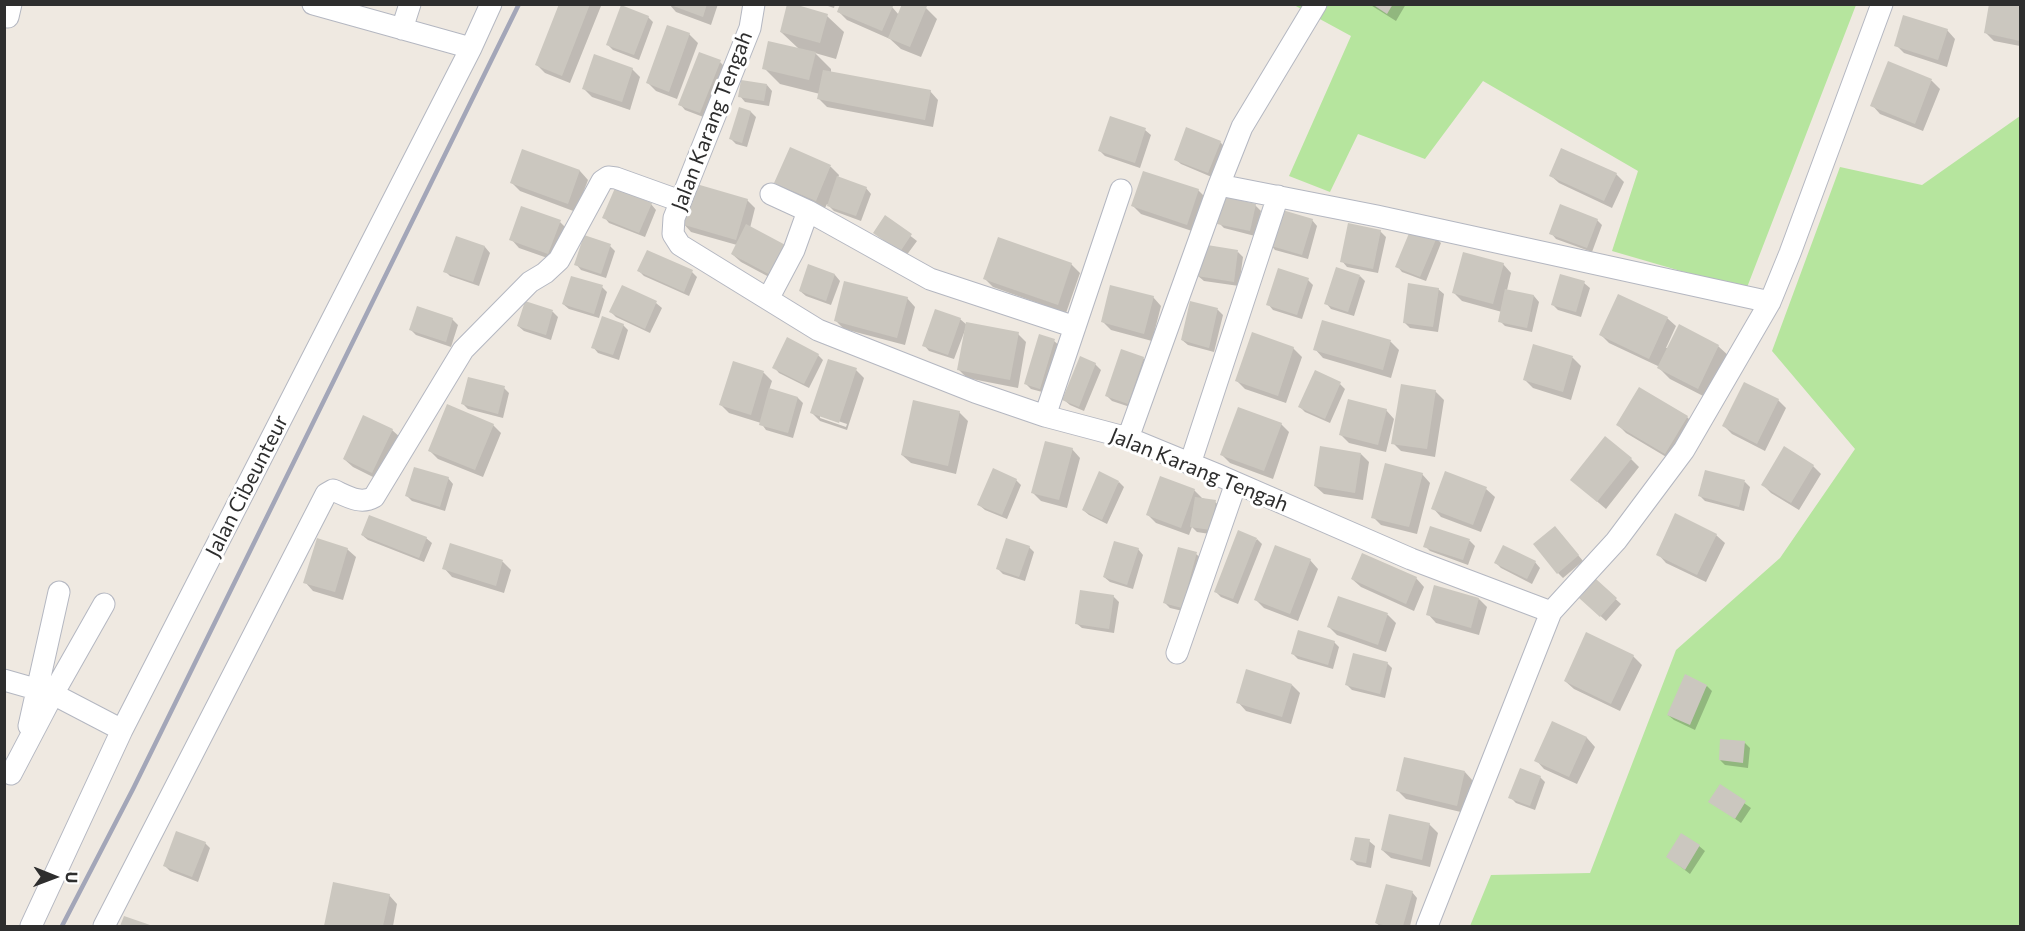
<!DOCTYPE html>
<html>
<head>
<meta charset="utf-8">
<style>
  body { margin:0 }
  #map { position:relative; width:2025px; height:931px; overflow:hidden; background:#efe9e1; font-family:Commissioner,sans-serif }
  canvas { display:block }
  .frame { position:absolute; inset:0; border:6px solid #2e2e2e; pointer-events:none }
  .north { position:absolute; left:24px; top:847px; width:60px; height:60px; -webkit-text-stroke:4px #fff; paint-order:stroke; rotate:91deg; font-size:16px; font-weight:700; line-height:24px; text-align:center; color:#2e2e2e }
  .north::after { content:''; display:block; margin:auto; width:21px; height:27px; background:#2e2e2e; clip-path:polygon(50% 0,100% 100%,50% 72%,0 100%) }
</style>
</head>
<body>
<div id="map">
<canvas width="2025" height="931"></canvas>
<div class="frame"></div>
<div class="north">U</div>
</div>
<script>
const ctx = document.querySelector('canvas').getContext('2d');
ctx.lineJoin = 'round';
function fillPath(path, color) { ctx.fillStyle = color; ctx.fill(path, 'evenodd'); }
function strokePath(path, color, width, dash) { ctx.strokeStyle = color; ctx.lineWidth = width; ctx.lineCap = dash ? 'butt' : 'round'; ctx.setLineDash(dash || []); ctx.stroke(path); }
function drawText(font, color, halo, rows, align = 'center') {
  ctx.font = font + ' Commissioner,sans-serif'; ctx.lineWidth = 6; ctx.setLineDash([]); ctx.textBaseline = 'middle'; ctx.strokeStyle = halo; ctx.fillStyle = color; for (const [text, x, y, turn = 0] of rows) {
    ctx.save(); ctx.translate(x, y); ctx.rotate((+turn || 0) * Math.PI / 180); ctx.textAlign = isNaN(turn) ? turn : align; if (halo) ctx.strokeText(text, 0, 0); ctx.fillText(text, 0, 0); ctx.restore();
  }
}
const green = new Path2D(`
  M1294,5H1856L1746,290L1612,251L1638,171L1483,81L1425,159L1358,134L1330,192L1289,176L1351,36Z
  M2020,116V926H1470L1491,875L1590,873L1676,650L1780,558L1855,449L1772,351L1840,167L1922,185Z`);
const shadow = new Path2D(`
  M561,4H599L601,6L570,83L545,73L537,65Z
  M669,4H718L711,25L676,12Z
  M822,4H835L834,8Z
  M1369,4H1406L1396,21Z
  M1991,4H2020V46L1994,41L1985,32Z
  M892,7L899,15L926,8L937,19L921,57L901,49L890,39L847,20L838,11Z
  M827,16L844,32L836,59L815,53L831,69V73L930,91L938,100L933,127L827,107L819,99L820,94L780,84L764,68L799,49L781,32Z
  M648,17L653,22L639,60L613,50L608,45Z
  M1947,30L1955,39L1947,67L1904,53L1896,45Z
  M689,34L698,43L677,99L656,91L648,83Z
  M720,62L725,67L706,118L685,110L680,104Z
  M1889,63L1932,81L1940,89L1923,131L1880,114L1872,105Z
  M632,69L640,77L630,110L592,97L584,89Z
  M767,85L772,91L769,106L745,102L740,96Z
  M740,109L751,112L756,117L747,147L736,144L731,139Z
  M1145,130L1151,135L1140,168L1105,156L1100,151Z
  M1220,142L1226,148L1214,178L1181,164L1175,159Z
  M790,149L831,167L839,175L838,178L866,188L871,194L861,221L834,211L827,204L825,208L785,191L776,183Z
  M523,151L580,171L588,180L576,212L520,191L512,183Z
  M1616,174L1624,182L1612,208L1559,183L1550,175Z
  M1198,190L1206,198L1195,232L1141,214L1133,206Z
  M747,200L755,208L750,228L784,285L741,262L732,254L737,245L691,232L683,223Z
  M651,204L656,210L645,237L609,223L604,217Z
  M1255,205L1261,211L1255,236L1224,228L1219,223Z
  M886,217L917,241L906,256L875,233Z
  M1312,220L1317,226L1308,259L1275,250L1270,244Z
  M1597,220L1602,225L1592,252L1556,239L1551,233Z
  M560,222L568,230L556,261L519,248L511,239Z
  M1380,231L1386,237L1378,273L1347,267L1342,261Z
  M457,238L485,247L490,253L479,286L450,276L445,271Z
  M1436,238L1441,243L1426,281L1402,272L1397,266Z
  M610,246L615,251L606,278L581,270L576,264Z
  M1238,252L1243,257L1239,286L1204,281L1198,276Z
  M1071,264L1080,273L1066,313L993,287L985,279Z
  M1503,264L1511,273L1507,290L1534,296L1539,302L1532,332L1505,326L1500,321L1502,312L1462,301L1454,293Z
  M809,266L835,275L840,281L831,305L806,296L800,291Z
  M639,271L692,272L697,277L689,296L644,276Z
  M1360,276L1365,281L1354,316L1331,309L1326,303Z
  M1308,280L1313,285L1302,319L1273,310L1268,304Z
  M1584,283L1590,288L1581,317L1558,310L1553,305Z
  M602,287L607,292L599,318L569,309L563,304Z
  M622,287L656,303L662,308L650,333L616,317L611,312Z
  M1438,289L1444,294L1438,332L1410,328L1404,322Z
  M1153,297L1161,306L1152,341L1111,330L1103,322Z
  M907,298L915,307L905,345L844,329L836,321Z
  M525,303L553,312L558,317L551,340L524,331L518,326Z
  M1191,303L1218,310L1223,315L1214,352L1188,345L1182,340Z
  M1667,318L1676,326L1666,348L1718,346L1730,357L1709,399L1670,379L1659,368L1660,367L1609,343L1601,335Z
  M452,319L458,325L451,347L416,335L411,330Z
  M960,319L967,325L954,359L929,351L924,345Z
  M1323,322L1391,342L1399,350L1391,378L1323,358L1315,349Z
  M623,325L628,330L619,360L598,353L593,347Z
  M1018,334L1026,342L1018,388L967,378L959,370Z
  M1054,341L1060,346L1046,393L1031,389L1026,384Z
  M1534,346L1573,358L1581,366L1571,400L1533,388L1525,380Z
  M1293,348L1302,357L1286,403L1245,389L1237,381Z
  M818,355L823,360L809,388L779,373L774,367Z
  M1143,358L1148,364L1133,408L1112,401L1107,396Z
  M734,363L764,373L772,381L769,390L798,398L803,403L793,438L766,430L761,423L729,413L721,405Z
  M1095,364L1101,370L1084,411L1070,405L1064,400Z
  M856,370L864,378L847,430L820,421L812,413ZM820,415L847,424L846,427L820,418Z
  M1340,384L1345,389L1330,423L1305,412L1300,407Z
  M504,388L509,393L503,418L468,409L463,404Z
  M1435,391L1444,400L1435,457L1401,451L1393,443Z
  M1778,400L1786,408L1765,451L1732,434L1724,426Z
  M1386,410L1394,419L1386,452L1349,443L1341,435Z
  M959,412L968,421L956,474L911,463L902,455Z
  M1687,417L1695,425L1673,461L1626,433L1618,425Z
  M1281,424L1289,432L1273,479L1230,463L1222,455Z
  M493,425L501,433L483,477L438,459L429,450Z
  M392,430L401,438L381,481L353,467L344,459Z
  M1072,449L1080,458L1067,508L1041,501L1033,493Z
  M1361,454L1369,462L1363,500L1324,494L1315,486Z
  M1631,459L1639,467L1606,509L1572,480Z
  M1813,466L1821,474L1799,510L1771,493L1763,485Z
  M1422,474L1430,483L1417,534L1381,525L1373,517Z
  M448,478L453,484L445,511L412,501L407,496Z
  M1016,480L1021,485L1007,519L985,510L979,505Z
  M1119,482L1124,487L1107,524L1089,515L1083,510Z
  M1745,482L1750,487L1744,511L1705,501L1700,496Z
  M1486,489L1495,497L1481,532L1441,517L1433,508Z
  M1194,490L1202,498L1215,502L1221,507L1216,535L1197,532L1192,527L1189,535L1156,523L1148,515Z
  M1431,528L1470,541L1475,546L1468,565L1430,551L1425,546Z
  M1560,533L1583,561L1563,578L1558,573Z
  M362,535L426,538L432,543L424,562L368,540Z
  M1716,535L1725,543L1706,582L1666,563L1658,554Z
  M1257,539L1262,544L1238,604L1221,597L1216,592Z
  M451,545L503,562L511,570L504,593L452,577L444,568Z
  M1029,547L1034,552L1025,581L1003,574L998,569Z
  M347,549L356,557L343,600L313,591L305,582Z
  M1138,549L1143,555L1133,589L1110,582L1104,577Z
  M1196,554L1202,559L1187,612L1170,608L1164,602Z
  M1310,560L1318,569L1298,621L1264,608L1256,600Z
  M1535,562L1540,568L1532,584L1501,568L1496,563Z
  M1416,578L1424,587L1414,611L1361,587L1352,579Z
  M1596,581L1621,604L1606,621L1581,598Z
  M1113,596L1119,602L1114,633L1082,628L1076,623Z
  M1339,598L1388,615L1396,623L1386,652L1337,635L1329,627Z
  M1479,599L1487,607L1479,635L1436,623L1428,614Z
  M1587,634L1633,656L1642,665L1620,711L1574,689L1565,681Z
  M1334,642L1339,647L1333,669L1298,659L1292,653Z
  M1387,663L1392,668L1385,698L1352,690L1347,685Z
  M1292,685L1300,693L1291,724L1246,711L1238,702Z
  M1707,686L1712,691L1695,730L1674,720L1668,715Z
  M1553,723L1587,738L1595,747L1577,784L1544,769L1536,760Z
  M1745,743L1750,748L1748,768L1725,765L1720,760Z
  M1465,772L1473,781L1465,813L1406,799L1398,791Z
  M1540,777L1545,782L1535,810L1516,803L1510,797Z
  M1720,786L1751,808L1741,823L1710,801Z
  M1429,824L1438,833L1430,867L1391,858L1382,850Z
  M1369,841L1375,846L1371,868L1357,865L1352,860Z
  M205,843L210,848L198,882L170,871L165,866Z
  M1699,846L1705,851L1690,874L1668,857Z
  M334,884L389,895L397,904L393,926H325Z
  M1412,892L1417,898L1410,926H1380L1376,923Z`);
const building = new Path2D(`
  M559,4H590L562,76L535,65Z
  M668,4H707L703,17Z
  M787,4H794L828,14L820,43L780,32Z
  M840,4H889L893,6L882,31L837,12Z
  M902,4H922L927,6L910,47L888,38Z
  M1372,4H1393L1387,14Z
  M1989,4H2020V41L1984,33Z
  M621,5L649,16L634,55L606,45Z
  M1903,15L1948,29L1938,60L1894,46Z
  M667,25L690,33L669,92L646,83Z
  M768,41L816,52L809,80L762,69Z
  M699,52L721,60L700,113L678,105Z
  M594,54L633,68L622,102L582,89Z
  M1888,61L1932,79L1915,124L1870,106Z
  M823,70L931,90L925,120L817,99Z
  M741,80L767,84L764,101L738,97Z
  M739,107L751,111L742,143L729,139Z
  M1110,116L1146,128L1135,163L1098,151Z
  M1186,127L1221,141L1208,173L1174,160Z
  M790,147L831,165L816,201L774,183Z
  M1561,148L1617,173L1604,201L1549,176Z
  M522,149L580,170L568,204L510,183Z
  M1143,171L1199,189L1187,225L1131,206Z
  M837,176L867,187L856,216L827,206Z
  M693,183L748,199L736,240L681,224Z
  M615,188L652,203L639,233L602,218Z
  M1223,196L1256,204L1250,231L1217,224Z
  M1560,204L1598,219L1587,248L1549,234Z
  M521,206L561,220L548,254L509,240Z
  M1279,209L1313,219L1302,255L1268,245Z
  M885,215L912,234L900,252L873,233Z
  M1348,223L1381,230L1373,269L1340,262Z
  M746,224L791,248L776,278L731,254Z
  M1412,226L1437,237L1420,277L1395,267Z
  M584,235L611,244L601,274L574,265Z
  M456,236L485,246L473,282L443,272Z
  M998,237L1072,263L1058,305L983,279Z
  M1201,244L1238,250L1234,282L1197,276Z
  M647,250L693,270L684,292L637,271Z
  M1463,252L1504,263L1493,304L1452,293Z
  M808,264L835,274L826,301L799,291Z
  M1336,267L1360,275L1348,312L1324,304Z
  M1278,268L1309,278L1297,315L1266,305Z
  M1560,274L1585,281L1576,312L1551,305Z
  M571,276L603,285L594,314L562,304Z
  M844,281L908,297L897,338L834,321Z
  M1408,283L1439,288L1433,327L1403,323Z
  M622,285L657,301L645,329L609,312Z
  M1110,285L1154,296L1144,334L1101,322Z
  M1505,289L1534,295L1527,328L1498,322Z
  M1618,294L1668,317L1649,359L1599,335Z
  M525,301L553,310L546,335L517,326Z
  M1190,301L1218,308L1209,348L1181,340Z
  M417,306L453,318L446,342L409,330Z
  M935,309L961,318L948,355L922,346Z
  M602,316L624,324L613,355L591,348Z
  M1322,320L1391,340L1383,370L1313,350Z
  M966,322L1019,332L1010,380L957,370Z
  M1679,324L1719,345L1698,389L1657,368Z
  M1252,332L1294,347L1278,396L1235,381Z
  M1039,334L1055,339L1040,389L1024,384Z
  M787,337L819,354L804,384L772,368Z
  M1533,344L1573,356L1563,392L1523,380Z
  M1121,349L1144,357L1128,404L1105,396Z
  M1080,356L1096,363L1079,407L1062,400Z
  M828,359L857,368L839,423L810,413Z
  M733,361L764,371L751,415L719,405Z
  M1315,370L1341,382L1325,419L1298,407Z
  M468,377L505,386L498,414L461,404Z
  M1744,382L1779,399L1757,444L1722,426Z
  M1401,384L1436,390L1427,449L1391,444Z
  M1639,387L1688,416L1665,454L1616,425Z
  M769,388L798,397L788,433L759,425Z
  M1348,399L1387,409L1378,445L1339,435Z
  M913,400L960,411L948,466L901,455Z
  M447,404L494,424L475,470L428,451Z
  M1238,407L1282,423L1264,471L1220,455Z
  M363,415L393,429L372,473L343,459Z
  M1605,436L1632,458L1597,502L1570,480Z
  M1045,441L1073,448L1059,500L1031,493Z
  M1320,446L1361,453L1355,493L1314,486Z
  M1784,446L1814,465L1791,503L1761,485Z
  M1385,463L1423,473L1409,527L1371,518Z
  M414,467L449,477L440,507L405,496Z
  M993,468L1017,479L1002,515L977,505Z
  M1705,470L1745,480L1739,507L1698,496Z
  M1099,471L1119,481L1102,520L1082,510Z
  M1445,471L1487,487L1473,525L1431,509Z
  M1160,476L1195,489L1181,528L1146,515Z
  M1195,497L1216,500L1211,530L1190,527Z
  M1675,513L1717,534L1697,575L1656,555Z
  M369,515L427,537L419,558L361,535Z
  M1430,526L1470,539L1463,560L1423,547Z
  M1555,526L1579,555L1557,574L1533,544Z
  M1238,530L1257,538L1233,599L1214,592Z
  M317,538L348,548L335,592L303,583Z
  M1006,538L1030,546L1019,577L996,569Z
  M1114,541L1139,548L1127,585L1103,577Z
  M450,543L503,560L496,586L442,569Z
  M1275,545L1311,559L1290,614L1254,600Z
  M1503,545L1536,561L1527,579L1494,563Z
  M1178,547L1197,552L1182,608L1163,603Z
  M1362,553L1417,577L1406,604L1351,579Z
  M1596,579L1617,598L1600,617L1579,598Z
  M1434,585L1479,598L1471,628L1426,615Z
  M1080,590L1114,595L1109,629L1075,624Z
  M1338,596L1388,613L1378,645L1327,627Z
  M1298,630L1335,641L1328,665L1291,654Z
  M1586,632L1634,655L1611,704L1564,681Z
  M1353,653L1388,662L1380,694L1345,685Z
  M1246,669L1292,684L1282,717L1236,703Z
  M1685,674L1707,685L1690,725L1667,715Z
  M1552,721L1587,737L1569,777L1534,761Z
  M1720,739L1745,741L1743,763L1719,760Z
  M1404,757L1465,771L1457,806L1396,791Z
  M1520,768L1541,776L1530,806L1508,798Z
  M1720,784L1746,801L1735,819L1708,802Z
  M1389,814L1430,823L1422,860L1381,850Z
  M176,831L206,842L192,877L163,866Z
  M1681,833L1700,845L1685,870L1666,857Z
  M1355,837L1370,839L1366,863L1350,860Z
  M333,882L390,894L383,926H324Z
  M1386,884L1413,891L1403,926H1387L1375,923Z
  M124,916L153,926H120Z`);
const street = new Path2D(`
  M313,4L471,48
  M754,4L750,28L674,218L673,234L680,245L818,330L975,392L1045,416L1128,438L1218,475L1411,559L1551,612L1427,926
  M8,17L11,4
  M402,29L410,4
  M1219,185L1377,216L1770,302
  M771,194L808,211L930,279L1075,327
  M768,299L794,250L808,211
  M1045,416L1121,190
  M1128,438L1219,185L1242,127L1316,4
  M1190,464L1278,196
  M1551,612L1616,541L1684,450L1770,302L1790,253L1882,4
  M1177,653L1236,483
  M4,680L53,694L122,730
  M29,726L59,592
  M11,774L53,694L104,604
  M31,926L122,730L471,48L491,4
  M104,926L326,494L333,490C347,496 360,505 374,497L463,350L530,282L545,273L559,260L602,181L608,177L616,178L680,201`);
const rail = new Path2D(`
  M62,926L133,789L519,4`);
const streetNames = [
  ["Jalan Karang Tengah",712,121,-69],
  ["Jalan Karang Tengah",1199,470,22],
  ["Jalan Cibeunteur",247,486,-63]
];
fillPath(green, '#b6e59e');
fillPath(shadow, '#0003');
fillPath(building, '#cbc7bf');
strokePath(street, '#b4b7c1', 23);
strokePath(street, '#fff', 21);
strokePath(rail, '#a3a6b8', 4.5);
drawText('21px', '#2e2e2e', '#fff', streetNames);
</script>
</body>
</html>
